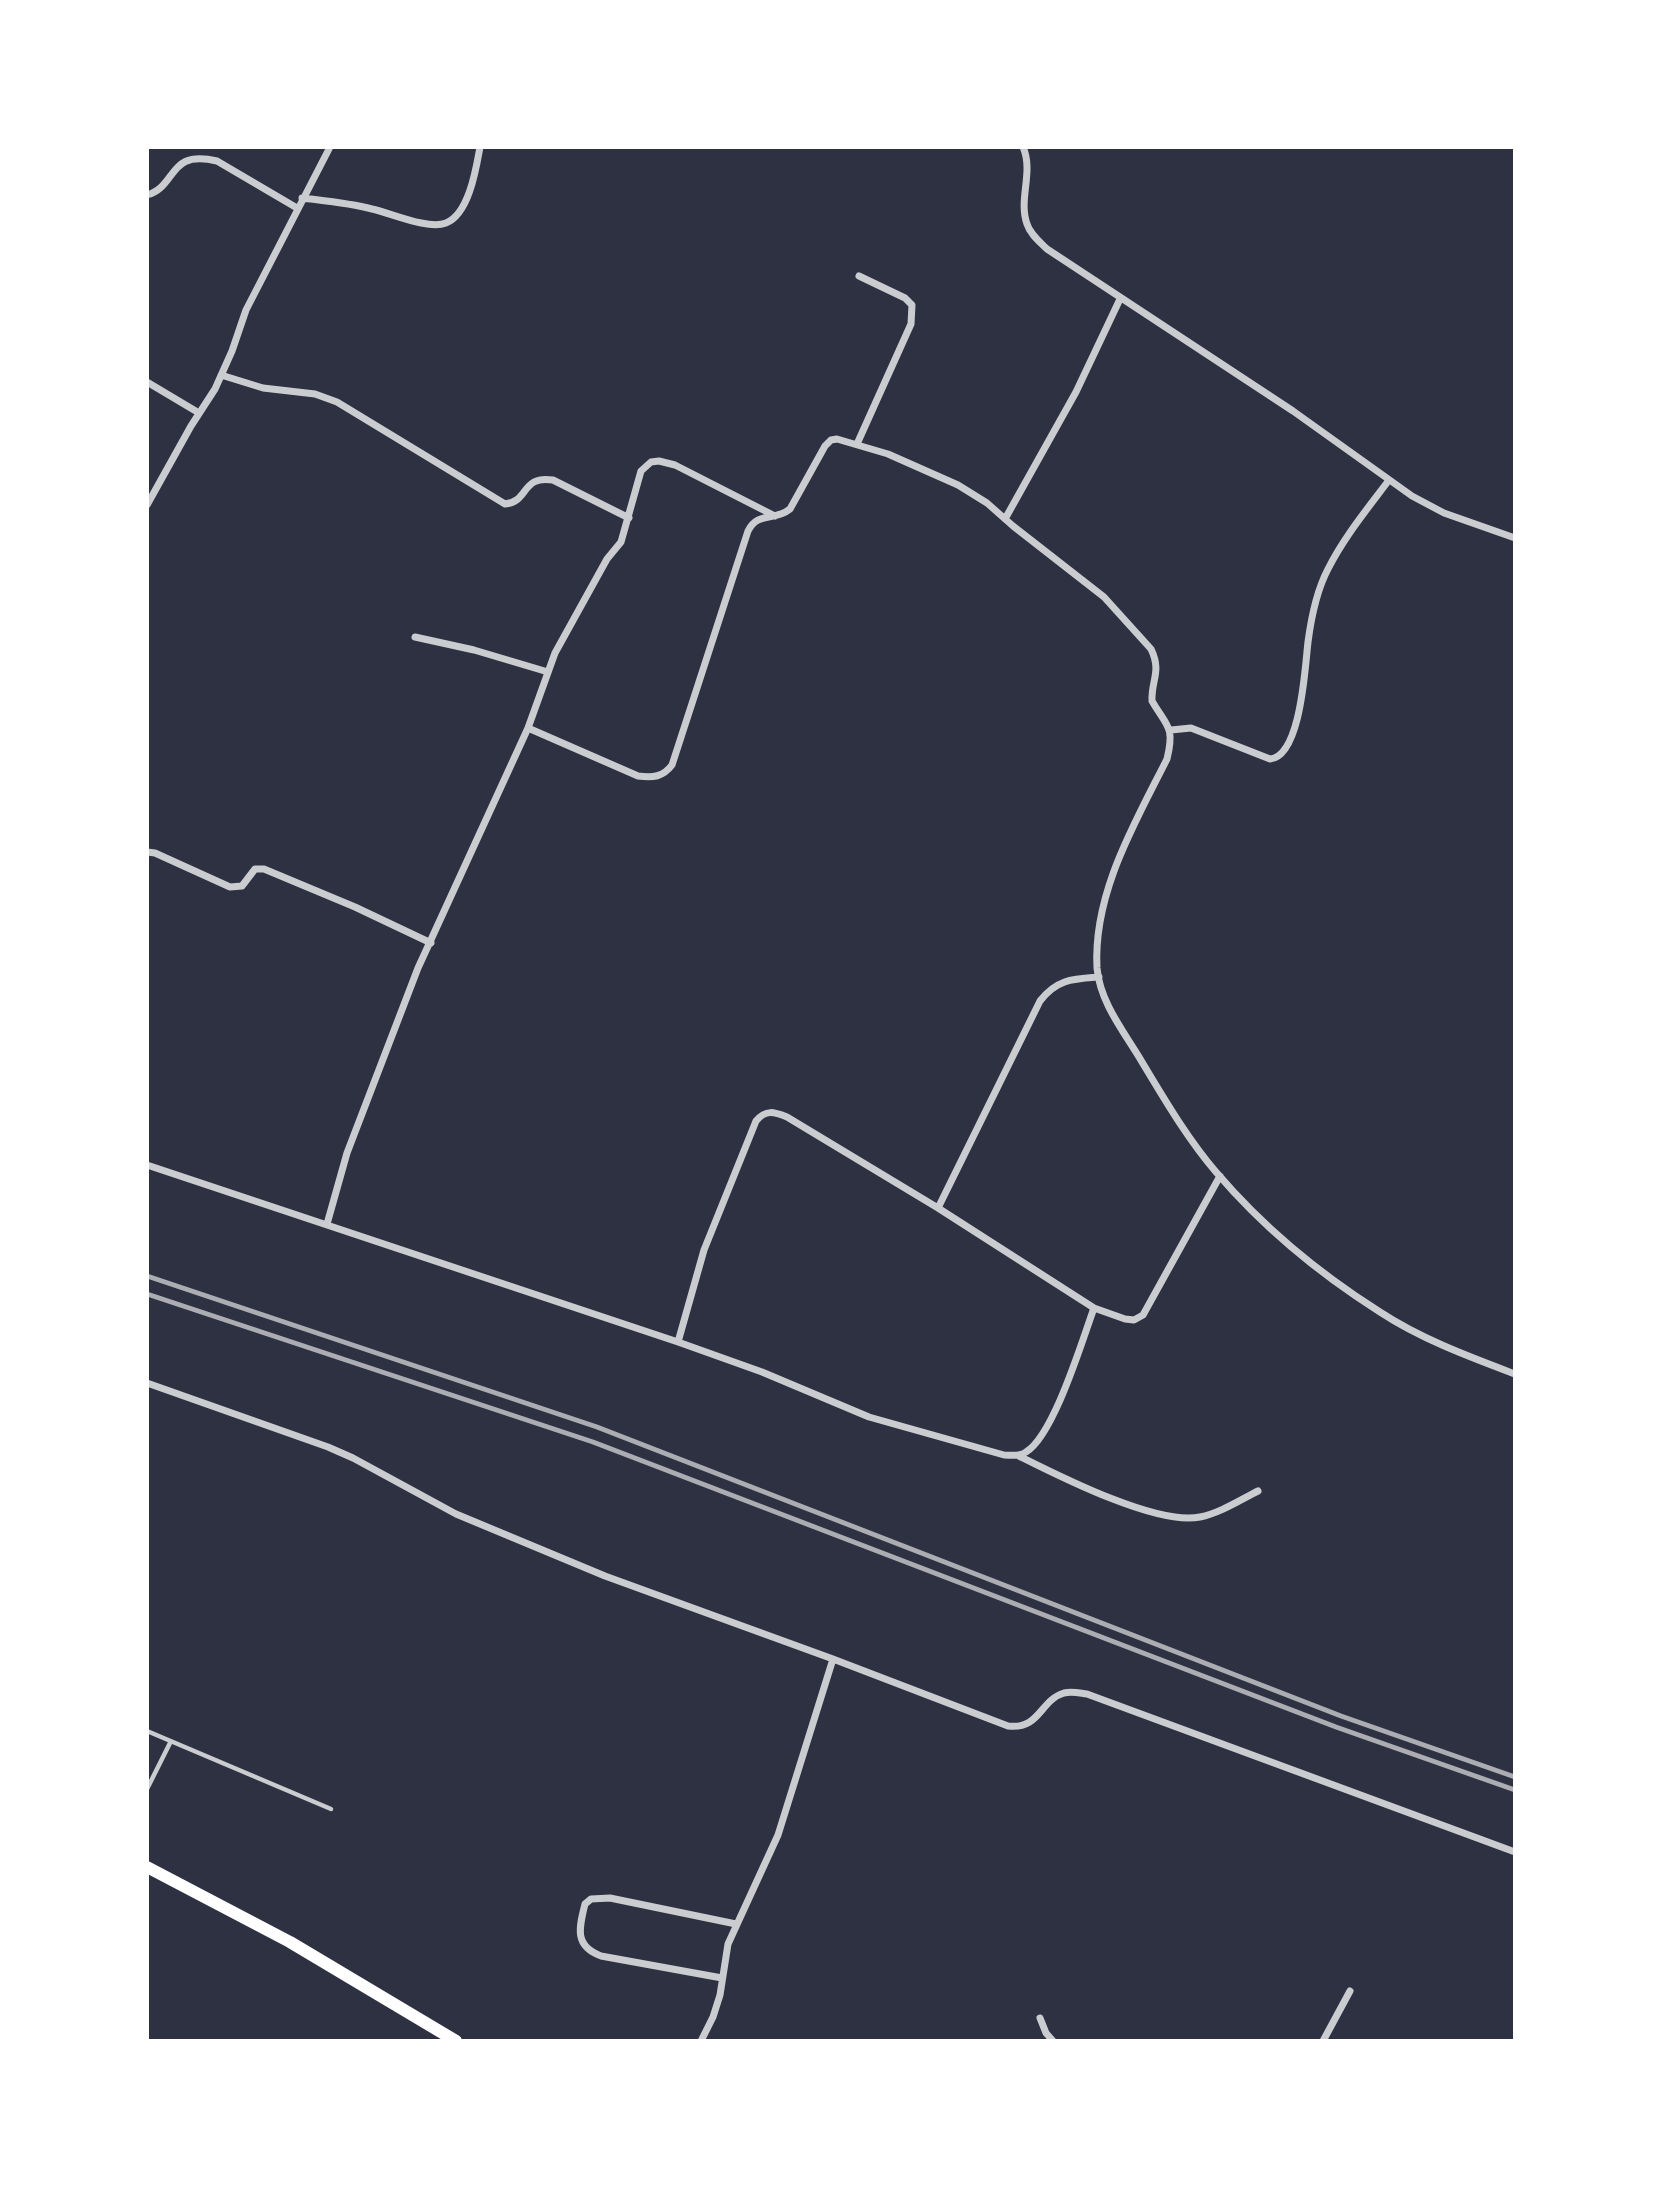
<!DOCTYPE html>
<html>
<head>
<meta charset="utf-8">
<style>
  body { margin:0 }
  #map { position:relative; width:1662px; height:2188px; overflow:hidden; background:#2d3142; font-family:"Fira Sans Condensed",sans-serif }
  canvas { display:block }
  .frame { position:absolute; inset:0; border:149px solid #fff; pointer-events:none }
</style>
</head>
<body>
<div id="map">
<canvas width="1662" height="2188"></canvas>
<div class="frame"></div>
</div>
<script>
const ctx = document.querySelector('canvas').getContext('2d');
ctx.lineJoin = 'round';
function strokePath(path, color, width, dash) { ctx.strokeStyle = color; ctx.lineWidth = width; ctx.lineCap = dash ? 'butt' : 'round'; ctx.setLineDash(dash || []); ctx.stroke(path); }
const service = new Path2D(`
  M147,1731L331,1809
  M147,1789L171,1741`);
const minor = new Path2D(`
  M1023,147C1034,172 1018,199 1027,224C1030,234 1040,242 1047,249L1293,411L1412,496L1444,513L1515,538
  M147,195C178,186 167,149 217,161L297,208
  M302,198C326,201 349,203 372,209C391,213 428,230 446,223C469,214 476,169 480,147
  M221,375L263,388L315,394L337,402L505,504C529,502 521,475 553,480L629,518
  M147,382L199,413
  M857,444L911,324L912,305L905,298L859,276
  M147,505L191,426L215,389L232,351L246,310L330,147
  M1005,519L1076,392L1120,299
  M415,637L474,650L548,672
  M528,728L638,776C653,778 663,777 672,765L748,531C758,511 774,522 790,509L825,446L831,440L837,439L888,454L958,485L987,503L1013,526L1104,597L1151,649C1162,672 1151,680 1152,701C1167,727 1175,726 1167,759C1135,823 1093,893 1097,968C1100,1003 1125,1033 1142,1062C1165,1100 1187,1138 1216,1172C1262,1226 1320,1274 1380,1312C1421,1339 1470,1357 1515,1374
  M1171,730L1191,728L1270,759C1301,756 1305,667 1308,642C1311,619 1317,590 1328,569C1344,537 1368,508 1389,480
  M147,852L155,853L230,887L242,886L255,869H264L355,907L431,943
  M147,1165L678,1342L762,1372L869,1417L1004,1455C1012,1455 1019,1457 1026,1452C1054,1435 1082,1341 1094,1308
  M938,1208L1040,1001C1057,979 1073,979 1099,977
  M327,1224L347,1153L418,968L528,728L555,653L607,559L621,542L641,471L651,462L659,461L675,465L775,516
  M678,1342L704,1250L756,1121C766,1109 774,1112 787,1117L938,1208L1094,1308L1125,1319L1134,1320L1143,1315L1220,1176
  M147,1383L328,1447L353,1458L456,1514L605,1576L833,1659L1008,1726C1040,1730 1040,1700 1064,1693C1072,1691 1079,1693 1087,1694L1515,1852
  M1019,1456C1059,1476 1157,1526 1200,1517C1220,1513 1240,1500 1258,1491
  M722,1978L601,1956C574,1946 579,1928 585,1904L591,1899L610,1898L736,1924
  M1040,2018L1046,2033L1053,2041
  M701,2041L713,2017L720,1995L728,1944L778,1835L833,1659
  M1323,2041L1350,1991`);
const secondary = new Path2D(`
  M147,1867L290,1942L456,2041`);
const rail = new Path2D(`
  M147,1276L597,1427L1341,1716L1515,1777
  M147,1294L593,1442L1336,1727L1515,1790`);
strokePath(service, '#caccd0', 4.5);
strokePath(minor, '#caccd0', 7);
strokePath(secondary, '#fff', 12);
strokePath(rail, '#abadb3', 5);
</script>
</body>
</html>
